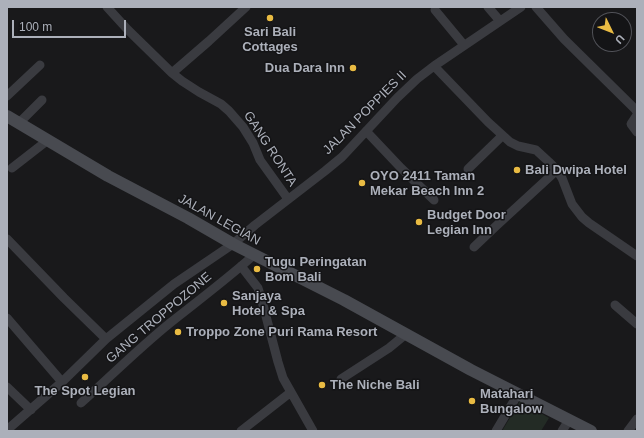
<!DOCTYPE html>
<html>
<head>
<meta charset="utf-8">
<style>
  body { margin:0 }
  #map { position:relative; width:644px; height:438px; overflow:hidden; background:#19191b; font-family:Arial,sans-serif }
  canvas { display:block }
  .frame { position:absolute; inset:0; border:8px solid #acb0ba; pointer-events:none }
  .north { position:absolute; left:592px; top:12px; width:40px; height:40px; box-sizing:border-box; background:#141416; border:1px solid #515258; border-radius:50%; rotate:133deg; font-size:11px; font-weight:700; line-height:16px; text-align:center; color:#acb0ba }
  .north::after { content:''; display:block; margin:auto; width:14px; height:18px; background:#e9bb43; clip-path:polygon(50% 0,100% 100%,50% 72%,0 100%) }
  .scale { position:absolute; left:12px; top:20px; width:114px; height:18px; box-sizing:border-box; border:2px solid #acb0ba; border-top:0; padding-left:5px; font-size:12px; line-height:14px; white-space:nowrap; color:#acb0ba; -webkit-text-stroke:3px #141416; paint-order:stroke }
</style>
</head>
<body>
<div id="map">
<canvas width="644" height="438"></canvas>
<div class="frame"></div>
<div class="north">U</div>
<div class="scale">100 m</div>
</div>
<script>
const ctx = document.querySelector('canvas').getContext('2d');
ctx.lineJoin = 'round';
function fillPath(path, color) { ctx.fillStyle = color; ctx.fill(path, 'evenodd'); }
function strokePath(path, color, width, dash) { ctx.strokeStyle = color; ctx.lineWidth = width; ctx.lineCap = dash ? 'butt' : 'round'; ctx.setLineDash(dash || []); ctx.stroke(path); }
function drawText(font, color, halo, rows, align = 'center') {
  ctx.font = font + ' Arial,sans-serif'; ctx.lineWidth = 3; ctx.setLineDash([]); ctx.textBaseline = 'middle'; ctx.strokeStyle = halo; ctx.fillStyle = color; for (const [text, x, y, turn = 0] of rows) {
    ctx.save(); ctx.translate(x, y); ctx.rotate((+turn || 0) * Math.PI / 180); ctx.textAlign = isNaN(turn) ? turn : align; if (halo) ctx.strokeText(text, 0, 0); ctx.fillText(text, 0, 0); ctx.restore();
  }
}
const green = new Path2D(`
  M520,401L549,418L541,431H502Z`);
const street = new Path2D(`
  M107,7L128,30L172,73L182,81L199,92L221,104L229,111L243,127L253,143L260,160L288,199
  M488,7L500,21
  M536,7L564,39L635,109L637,112
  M435,10L464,45
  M434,66L488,122L510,142L518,146L536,150L549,162L557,170L562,178L572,204L582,217L589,223L637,256
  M172,73L209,41L246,7
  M7,96L40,65
  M637,115L631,124L637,132
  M19,123L42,100
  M366,131L401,168L434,200
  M12,168L48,140
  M468,169L502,136
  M7,239L64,298L106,339
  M474,247L495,227L557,170
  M241,266L258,288L262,301L278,362L283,378L313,431
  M615,305L637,324
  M7,318L62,382
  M341,379L389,348L406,334
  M7,387L31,410
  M81,403C111,376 139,348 170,323C199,300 227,279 254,255
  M7,430L62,382L106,339L174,284L233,244L255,225L325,171L342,157L397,98L417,79L434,66L521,7
  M241,431L291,392
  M496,431L518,394
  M562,431L569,420
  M628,431L637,419`);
const secondary = new Path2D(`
  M7,116L108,176L188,218L233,244L344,300L471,370L591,431`);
const markers = [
  [270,18,4,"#e9bb43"],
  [353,68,4,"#e9bb43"],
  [517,170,4,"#e9bb43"],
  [362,183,4,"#e9bb43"],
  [419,222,4,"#e9bb43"],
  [257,269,4,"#e9bb43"],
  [224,303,4,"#e9bb43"],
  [178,332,4,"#e9bb43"],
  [85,377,4,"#e9bb43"],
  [322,385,4,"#e9bb43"],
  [472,401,4,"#e9bb43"]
];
const poiNames = [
  ["Sari Bali",270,32,"center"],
  ["Cottages",270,47,"center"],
  ["Dua Dara Inn",345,68,"right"],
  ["Bali Dwipa Hotel",525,170],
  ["OYO 2411 Taman",370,176],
  ["Mekar Beach Inn 2",370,191],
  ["Budget Door",427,215],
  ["Legian Inn",427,230],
  ["Tugu Peringatan",265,262],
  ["Bom Bali",265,277],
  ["Sanjaya",232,296],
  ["Hotel & Spa",232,311],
  ["Troppo Zone Puri Rama Resort",186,332],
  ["The Niche Bali",330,385],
  ["The Spot Legian",85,391,"center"],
  ["Matahari",480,394],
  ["Bungalow",480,409]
];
const streetNames = [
  ["JALAN POPPIES II",365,113,-45],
  ["GANG RONTA",270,149,57],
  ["JALAN LEGIAN",219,220,29],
  ["GANG TROPPOZONE",159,318,-40]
];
fillPath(green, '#232b25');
strokePath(street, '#3a3b40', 9);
strokePath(secondary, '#484a50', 12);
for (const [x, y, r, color] of markers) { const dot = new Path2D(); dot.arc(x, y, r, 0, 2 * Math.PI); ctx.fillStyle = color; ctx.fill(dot); strokePath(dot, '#141416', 1.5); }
drawText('bold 13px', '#acb0ba', '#141416', poiNames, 'left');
drawText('13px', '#acb0ba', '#141416', streetNames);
</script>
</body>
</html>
